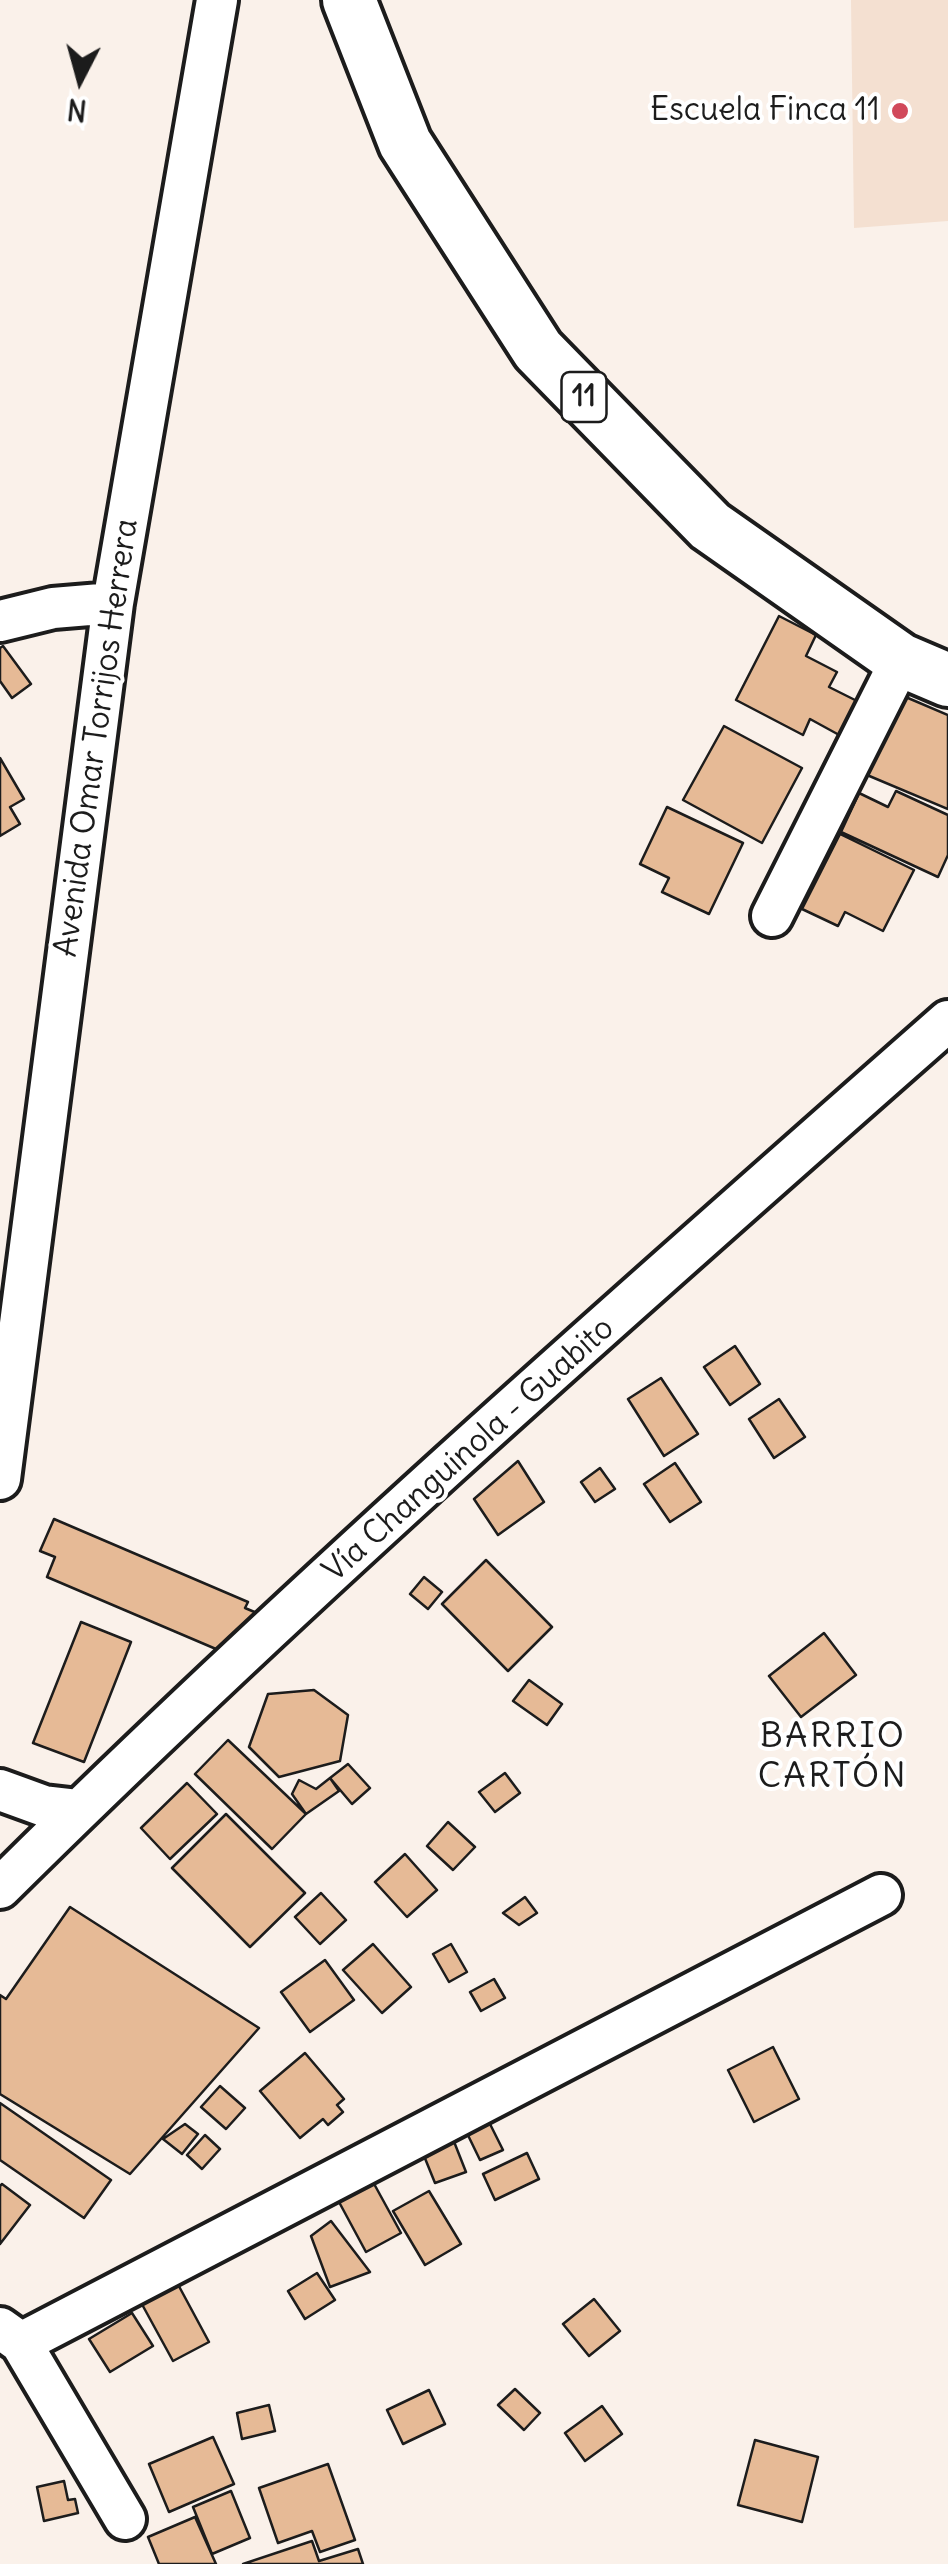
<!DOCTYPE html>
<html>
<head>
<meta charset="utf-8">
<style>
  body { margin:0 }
  #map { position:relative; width:948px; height:2564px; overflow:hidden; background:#faf1ea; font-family:Delius,sans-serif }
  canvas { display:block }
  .north { position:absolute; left:30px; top:30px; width:100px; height:100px; -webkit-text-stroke:8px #fff; paint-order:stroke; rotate:186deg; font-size:28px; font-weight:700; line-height:40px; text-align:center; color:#1c1c1c }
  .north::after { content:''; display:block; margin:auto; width:35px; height:45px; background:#1c1c1c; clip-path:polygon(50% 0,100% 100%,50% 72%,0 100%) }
</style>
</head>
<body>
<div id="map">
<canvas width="948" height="2564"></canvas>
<div class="north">N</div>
</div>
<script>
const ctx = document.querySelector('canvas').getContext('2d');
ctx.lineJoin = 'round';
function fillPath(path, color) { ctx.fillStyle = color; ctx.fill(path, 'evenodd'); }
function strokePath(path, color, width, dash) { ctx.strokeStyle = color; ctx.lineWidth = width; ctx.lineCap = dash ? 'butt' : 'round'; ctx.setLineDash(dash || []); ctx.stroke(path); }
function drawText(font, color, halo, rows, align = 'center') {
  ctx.font = font + ' Delius,sans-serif'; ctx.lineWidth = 8; ctx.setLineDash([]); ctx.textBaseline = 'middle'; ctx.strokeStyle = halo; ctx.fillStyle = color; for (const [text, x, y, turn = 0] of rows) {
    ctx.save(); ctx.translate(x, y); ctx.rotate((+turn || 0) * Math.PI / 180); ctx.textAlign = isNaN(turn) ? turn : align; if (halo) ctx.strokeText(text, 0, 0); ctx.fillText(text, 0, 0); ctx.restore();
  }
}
const built = new Path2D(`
  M851,0H948V221L854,228Z`);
const building = new Path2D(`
  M779,616L816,635L806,656L837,672L829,687L859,702L841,736L810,719L803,735L736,700Z
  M3,646L31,684L12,698L0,681V648Z
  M901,695L948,715V809L867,775Z
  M724,726L802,768L762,843L683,800Z
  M0,758L24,799L10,807L20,824L0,836Z
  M896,791L948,815V855L938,877L841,832L859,793L888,807Z
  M667,807L743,843L709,914L662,892L669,878L640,864Z
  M840,834L914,870L883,931L845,912L838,926L802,909Z
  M735,1346L760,1384L730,1405L704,1367Z
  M661,1378L698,1434L664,1456L628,1399Z
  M779,1399L805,1437L774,1458L749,1419Z
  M518,1461L544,1502L498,1535L474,1499Z
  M675,1463L701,1502L670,1522L644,1484Z
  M600,1468L615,1489L595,1502L581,1482Z
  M54,1519L248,1602L245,1608L264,1616L223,1652L47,1577L55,1557L40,1551Z
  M486,1560L552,1627L508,1671L442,1604Z
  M424,1577L442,1592L428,1609L410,1594Z
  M81,1622L131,1642L84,1762L33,1743Z
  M824,1633L856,1675L801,1717L769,1676Z
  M529,1680L562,1704L547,1725L513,1701Z
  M314,1690L348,1715L340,1761L279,1777L249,1747L268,1694Z
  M228,1740L306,1814L272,1849L195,1774Z
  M348,1764L370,1788L352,1804L330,1778Z
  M505,1773L520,1793L495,1812L479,1792Z
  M330,1778L339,1791L306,1814L292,1794L299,1780L316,1789Z
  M187,1783L217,1814L170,1859L141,1828Z
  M226,1814L305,1893L250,1947L172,1868Z
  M448,1822L475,1847L453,1870L427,1846Z
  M405,1854L437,1890L407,1917L375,1882Z
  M321,1893L346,1920L320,1944L295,1917Z
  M525,1897L537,1913L519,1925L503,1913Z
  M70,1907L259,2028L130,2174L0,2094V1995L6,1999Z
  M373,1944L411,1987L382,2013L343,1970Z
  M451,1944L467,1972L449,1982L433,1954Z
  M325,1960L354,2000L310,2032L281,1992Z
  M494,1979L505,1998L481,2011L470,1992Z
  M773,2047L799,2099L754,2122L728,2070Z
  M305,2053L344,2099L337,2105L343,2112L328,2125L323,2119L300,2138L260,2091Z
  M220,2086L245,2108L226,2129L201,2107Z
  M0,2103L111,2180L84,2218L0,2160Z
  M486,2116L503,2150L480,2160L464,2127Z
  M185,2124L198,2134L182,2154L163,2139Z
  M451,2134L466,2172L435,2183L420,2146Z
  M205,2135L220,2149L202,2169L187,2155Z
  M527,2153L539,2179L495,2200L483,2174Z
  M367,2171L401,2233L366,2252L332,2189Z
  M2,2184L30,2205L0,2244V2186Z
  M429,2191L461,2244L425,2265L393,2211Z
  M331,2221L370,2272L330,2287L311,2236Z
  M317,2273L335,2300L305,2319L288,2291Z
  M174,2277L209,2342L173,2361L138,2297Z
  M594,2299L620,2331L589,2356L563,2324Z
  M132,2313L153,2346L110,2372L89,2339Z
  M515,2389L540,2413L524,2430L498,2405Z
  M429,2390L445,2424L403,2444L387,2410Z
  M269,2405L275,2431L242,2439L237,2413Z
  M602,2406L622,2434L585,2461L565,2433Z
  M213,2437L234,2484L169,2512L149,2464Z
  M755,2440L818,2457L802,2522L738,2505Z
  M328,2464L355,2540L320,2552L312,2531L278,2543L259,2488Z
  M64,2481L68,2500L75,2499L78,2513L44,2521L37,2487Z
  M231,2491L250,2538L212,2554L193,2507Z
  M195,2517L216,2564H159L148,2537Z
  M312,2541L319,2561L358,2549L363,2564H243Z`);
const minor = new Path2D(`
  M0,621L53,608L113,603
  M772,916L901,660
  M0,1479L113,603L217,0
  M0,1790L44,1806L79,1810
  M0,1888C304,1587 627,1304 948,1021
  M0,2328L21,2343L125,2519
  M21,2343L881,1895`);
const major = new Path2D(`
  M349,0L405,143L538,350L710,526L901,660L948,680`);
const markers = [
  [900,111,10,"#d1495b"]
];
const shields = [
  [584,397,45]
];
const shieldNames = [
  ["11",584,397]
];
const poiNames = [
  ["Escuela Finca 11",880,111]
];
const streetNames = [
  ["Avenida Omar Torrijos Herrera",97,738,-82],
  ["Vía Changuinola - Guabito",469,1450,-42]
];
const neighbourhoodNames = [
  ["BARRIO",833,1737],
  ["CARTÓN",833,1777]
];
fillPath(built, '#f4e0d1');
fillPath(building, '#e6ba96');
strokePath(building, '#1c1c1c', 2.5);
strokePath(minor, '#1c1c1c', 48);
strokePath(major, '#1c1c1c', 60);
strokePath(minor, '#fff', 40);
strokePath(major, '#fff', 52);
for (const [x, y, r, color] of markers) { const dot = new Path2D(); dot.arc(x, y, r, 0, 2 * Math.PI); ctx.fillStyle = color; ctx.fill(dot); strokePath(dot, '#fff', 4); }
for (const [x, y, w] of shields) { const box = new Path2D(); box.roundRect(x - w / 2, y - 25, w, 50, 8); ctx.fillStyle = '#fff'; ctx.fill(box); strokePath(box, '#1c1c1c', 2.5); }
drawText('bold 30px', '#1c1c1c', null, shieldNames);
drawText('32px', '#1c1c1c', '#fff', poiNames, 'right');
drawText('32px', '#1c1c1c', '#fff', streetNames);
ctx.letterSpacing = '2.5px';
drawText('35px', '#1c1c1c', '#fff', neighbourhoodNames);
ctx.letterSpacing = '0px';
</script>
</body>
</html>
